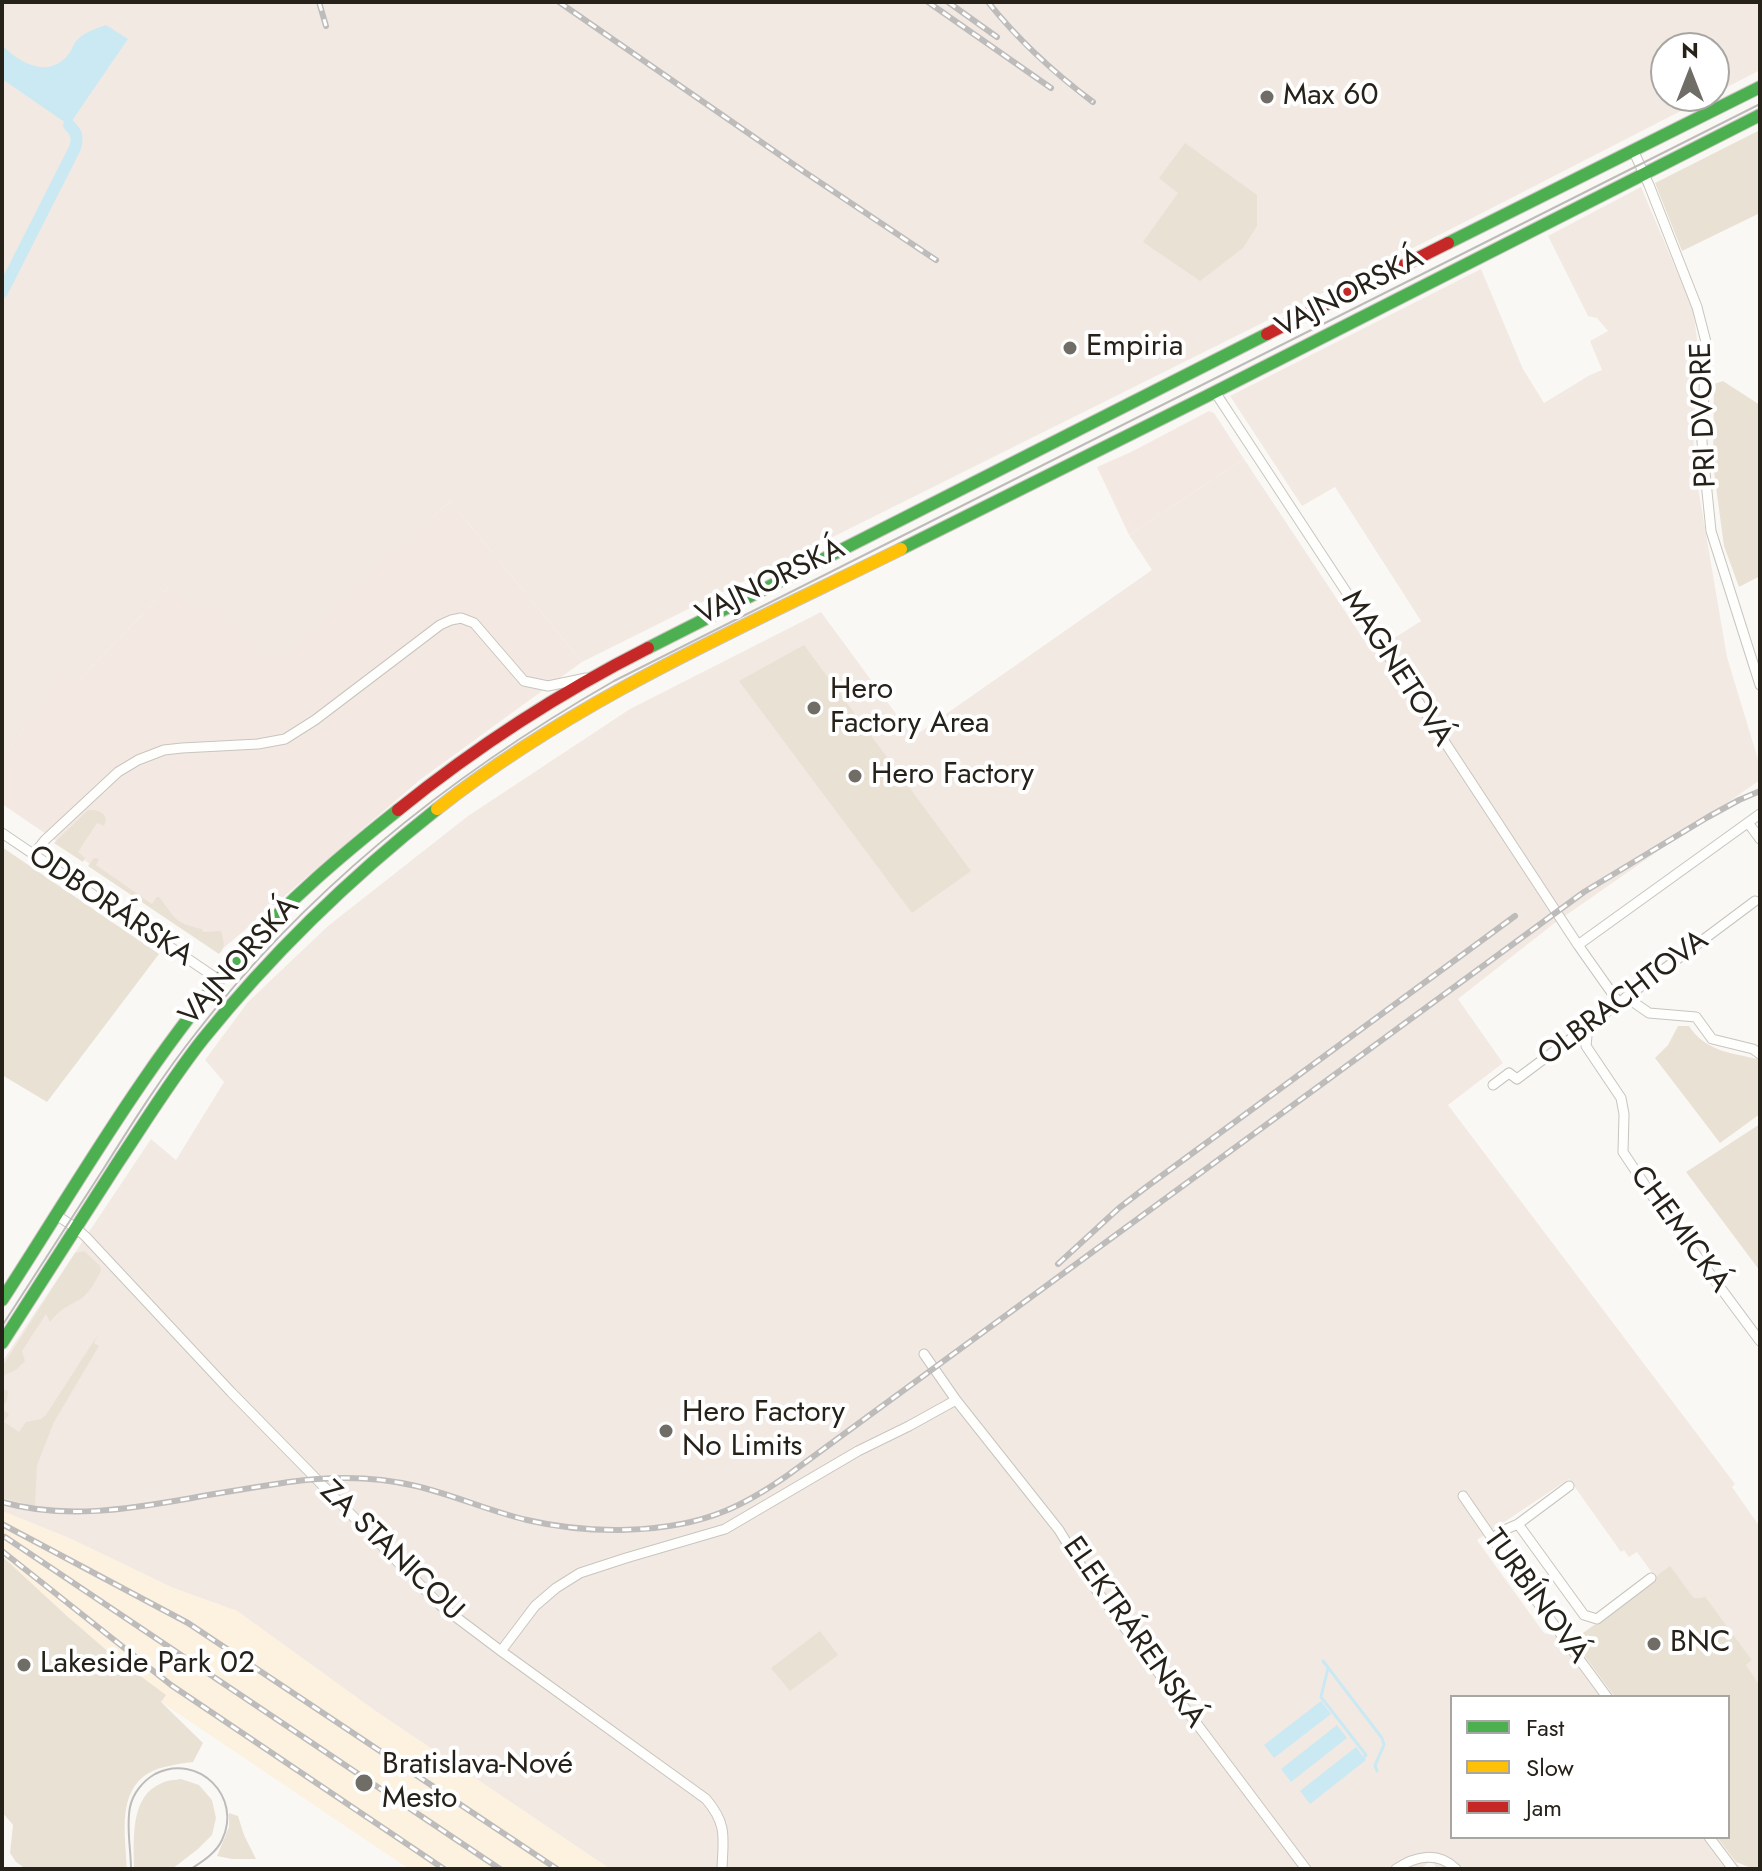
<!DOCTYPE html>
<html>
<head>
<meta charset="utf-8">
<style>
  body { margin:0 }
  #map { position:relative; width:1762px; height:1871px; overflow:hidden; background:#faf8f4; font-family:Jost,sans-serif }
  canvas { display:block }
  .frame { position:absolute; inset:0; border:4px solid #262119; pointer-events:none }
  .legend { position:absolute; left:1450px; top:1695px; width:280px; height:144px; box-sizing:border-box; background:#fff; border:2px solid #a8a6a3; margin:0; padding:10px 14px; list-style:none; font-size:24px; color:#262119 }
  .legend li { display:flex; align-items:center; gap:16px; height:40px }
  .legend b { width:40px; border:2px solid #a8a6a3 }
  .north { position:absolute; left:1650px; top:32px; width:80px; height:80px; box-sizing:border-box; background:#fff; border:2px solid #a8a6a3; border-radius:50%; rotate:0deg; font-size:22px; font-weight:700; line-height:32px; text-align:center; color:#262119 }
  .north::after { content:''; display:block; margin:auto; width:28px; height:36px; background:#706c66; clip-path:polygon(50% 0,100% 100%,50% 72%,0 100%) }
</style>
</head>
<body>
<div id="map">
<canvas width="1762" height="1871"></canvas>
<div class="frame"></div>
<ul class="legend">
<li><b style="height:10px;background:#4caf50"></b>Fast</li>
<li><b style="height:10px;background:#ffc107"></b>Slow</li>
<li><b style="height:10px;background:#c62828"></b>Jam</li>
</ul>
<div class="north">N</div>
</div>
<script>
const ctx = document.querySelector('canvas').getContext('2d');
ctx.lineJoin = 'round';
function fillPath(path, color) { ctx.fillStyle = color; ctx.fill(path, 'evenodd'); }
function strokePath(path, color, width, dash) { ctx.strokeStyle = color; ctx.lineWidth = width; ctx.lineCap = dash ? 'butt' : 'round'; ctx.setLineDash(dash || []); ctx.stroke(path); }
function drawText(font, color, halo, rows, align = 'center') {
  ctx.font = font + ' Jost,sans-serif'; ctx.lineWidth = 8; ctx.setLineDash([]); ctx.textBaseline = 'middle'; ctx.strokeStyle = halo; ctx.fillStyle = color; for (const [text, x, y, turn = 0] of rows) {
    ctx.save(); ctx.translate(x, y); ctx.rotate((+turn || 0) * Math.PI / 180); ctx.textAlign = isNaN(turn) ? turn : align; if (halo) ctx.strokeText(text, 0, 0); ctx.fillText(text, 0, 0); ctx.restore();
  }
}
const commercial = new Path2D(`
  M1209,411L1214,413L1244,459L1129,535L1097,467L1131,452Z
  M450,501L582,662L421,779L219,952L2,804V759L64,671L79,680L169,587L210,599L273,664Z`);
const industrial = new Path2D(`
  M2,2H1760V70L1714,94V48H1666V96H1710L1447,231L582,662L450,501L273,665L210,600L195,613L169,587L78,681L64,672L2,759Z
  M1641,187L1693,309L1698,346L1693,458L1727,657L1760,766V780L1552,925L1458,999L1503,1063L1448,1105L1735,1484L1732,1487L1760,1527V1686L1745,1665L1752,1660L1705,1596L1701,1598H1694L1670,1567L1655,1577L1637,1552L1629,1557L1624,1550L1621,1552L1569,1479L1477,1540L1544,1633L1573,1640L1615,1697H1452V1837H1717L1741,1869H1438L1431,1861L1420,1869H610L374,1710L237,1611L173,1588L71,1539L2,1511V1362L151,1139L176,1160L224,1082L205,1060L248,1002L328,926L468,816L630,709L821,612L913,737L1152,570L1129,535L1244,459L1372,652L1421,621L1335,487L1302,506L1230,396L1481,269L1523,369L1544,403L1590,375L1602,370L1590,341L1608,331L1597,318L1588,316L1548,236Z`);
const built = new Path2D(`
  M2,1511L71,1539L173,1588L237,1611L374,1710L610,1869H409L161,1702L165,1695L111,1654L67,1616L2,1556Z`);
const green = new Path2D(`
  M1760,130V213L1682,251L1655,183Z
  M1185,143L1257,195V226L1243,248L1200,281L1143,242L1178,193L1159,178Z
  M1723,381L1760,405V576L1739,587L1724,546L1713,465L1714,384Z
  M804,645L971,871L912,913L739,681Z
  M88,810C99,809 110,814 104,826L97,823L78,852L85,858L83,862L54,843Z
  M2,847L159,954L47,1102L2,1075Z
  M94,858L99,859L96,865L152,904L157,897H159C176,918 173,923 202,929L203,932L221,931C223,940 227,947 219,954L88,866Z
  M1678,1026H1689C1705,1051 1731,1053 1758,1059L1760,1061V1114L1720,1143L1655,1058L1668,1045Z
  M1760,1124V1271L1686,1172Z
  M84,1251L100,1266L101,1271C96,1280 90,1292 82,1298C68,1307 62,1307 50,1322L46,1314L22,1351L25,1361L16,1370L2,1376V1367L75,1253Z
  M99,1333L94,1343L99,1346L54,1422L37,1465L35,1506L2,1498V1389L8,1391L7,1400L2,1409L9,1414L4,1422L19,1432L26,1422L41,1419L46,1415Z
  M2,1556L67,1616L111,1654L166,1695L161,1702L203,1743L193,1762C179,1764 161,1766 149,1773C116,1792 126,1838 127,1869H26L16,1862L10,1853L13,1825L2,1812Z
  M1670,1566L1694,1598H1701L1705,1596L1752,1660L1746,1665L1760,1686V1867L1754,1869L1736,1862L1717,1837H1728V1697H1615L1573,1640L1636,1595L1635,1592Z
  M820,1631L838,1655L790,1691L771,1668Z
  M181,1779L199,1785L212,1800L216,1818L212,1835L198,1849L172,1869H134C134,1841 129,1796 162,1783C167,1780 175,1780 181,1779Z
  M229,1813L238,1816L244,1835L256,1859H232L217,1856L229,1827Z`);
const water = new Path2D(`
  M106,25L128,39L69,125L2,79V45C19,63 48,79 68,55C72,51 73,43 78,39C85,32 97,28 106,25Z
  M1321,1701L1331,1714L1274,1758L1264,1745Z
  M1337,1725L1347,1738L1291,1782L1281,1769Z
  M1356,1747L1366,1760L1310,1804L1300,1791Z`);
const stream = new Path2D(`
  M1323,1661L1382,1738L1384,1745L1375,1765L1377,1771
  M1328,1668L1321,1697L1366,1755L1364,1757`);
const canal = new Path2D(`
  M2,292L75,148C78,137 77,133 69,125`);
const street = new Path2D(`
  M1633,150L1649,185L1697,307L1706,342L1702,442L1711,531L1760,685
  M1215,392L1578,945L1619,1003
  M1749,824L1760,839
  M2,833L219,980
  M33,855L45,840L118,772L138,760L164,750L182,748L258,744L285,739L315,720L440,625L451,620L461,618L474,623L524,681L548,686L586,678
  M1578,945L1760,814
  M1626,997L1649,1013L1696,1017L1712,1039L1753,1049L1760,1054
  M1588,1026L1586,1046L1621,1098L1624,1114L1623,1152L1653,1197L1760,1341
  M1493,1085L1509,1073L1517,1079L1755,901
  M56,1215L76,1228L86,1237L231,1392L440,1605L501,1651L706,1799C728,1825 723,1838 722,1869
  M924,1354L956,1400L1059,1530L1094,1587L1306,1869
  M1463,1496L1516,1573L1607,1697
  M1518,1524L1584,1615L1597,1619L1651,1578
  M1492,1539L1502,1531L1518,1524L1569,1486
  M501,1651L535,1606L556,1588L580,1573L626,1558L725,1529L858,1451L909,1426L956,1400
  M1709,1837L1733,1869
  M1396,1869C1415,1856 1438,1851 1456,1869`);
const fast = new Path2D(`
  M1448,243L1760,87
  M901,549L1207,396L1760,115
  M648,648L1267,334
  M2,1300C78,1183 148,1059 241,954C288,900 343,854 398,810
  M2,1343C40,1283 79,1224 117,1164C145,1122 172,1078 203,1039C272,953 351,877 437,809`);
const slow = new Path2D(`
  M437,809C576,699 743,627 901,549`);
const jam = new Path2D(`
  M1267,334L1448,243
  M398,810C476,747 559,693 648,648`);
const tram = new Path2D(`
  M2,1326C36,1273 70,1220 104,1168C133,1122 162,1076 196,1033C309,887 455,772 614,681L1760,104
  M131,1869C131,1849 126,1827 130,1807C133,1793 143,1781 155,1774C198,1752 243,1797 222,1840C216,1853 203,1861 191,1869`);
const rail = new Path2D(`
  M319,2L326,26
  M559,2L803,171L936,260
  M928,2L1051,88
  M948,2L997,37
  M988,2C1019,41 1053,72 1093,102
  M1058,1264L1119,1208L1145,1188L1515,916
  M2,1502C65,1520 129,1509 192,1498C224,1492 257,1487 289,1482C332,1476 375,1476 416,1486C454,1495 489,1511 527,1520C587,1534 667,1535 725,1511C747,1502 768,1489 788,1475L1584,892L1708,817L1739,800L1760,791
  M2,1524L188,1623L557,1869
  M5,1537L500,1869
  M2,1551L171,1685L444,1869`);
const markers = [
  [1267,97,8,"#706c66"],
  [1070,348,8,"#706c66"],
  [814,708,8,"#706c66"],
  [855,776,8,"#706c66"],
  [666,1431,8,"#706c66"],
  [1654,1644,8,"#706c66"],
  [24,1665,8,"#706c66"],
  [364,1783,10,"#706c66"]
];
const poiNames = [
  ["Max 60",1283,97],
  ["Empiria",1086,348],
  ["Hero",830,691],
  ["Factory Area",830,725],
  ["Hero Factory",871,776],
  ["Hero Factory",682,1414],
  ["No Limits",682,1448],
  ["BNC",1670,1644],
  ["Lakeside Park 02",40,1665],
  ["Bratislava-Nové",382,1766],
  ["Mesto",382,1800]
];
const streetNames = [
  ["VAJNORSKÁ",1350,294,-27],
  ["PRI DVORE",1705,415,-92],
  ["VAJNORSKÁ",771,583,-26],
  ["MAGNETOVÁ",1396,669,57],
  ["ODBORÁRSKA",110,907,34],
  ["VAJNORSKÁ",240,962,-48],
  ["OLBRACHTOVA",1624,999,-37],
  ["CHEMICKÁ",1679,1230,54],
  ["ZA STANICOU",391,1552,44],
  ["TURBÍNOVÁ",1535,1597,54],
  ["ELEKTRÁRENSKÁ",1133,1633,55]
];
fillPath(commercial, '#f3e9e2');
fillPath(industrial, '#f3e9e3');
fillPath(built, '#fdf1e0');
fillPath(green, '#eae1d5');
fillPath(water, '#cae9f3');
strokePath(stream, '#cae9f3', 3);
strokePath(canal, '#cae9f3', 12);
strokePath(street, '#c8c5bf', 11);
strokePath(fast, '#c8c5bf', 14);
strokePath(slow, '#c8c5bf', 14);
strokePath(jam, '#c8c5bf', 14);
strokePath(street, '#fefefd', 9);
strokePath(fast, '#4caf50', 12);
strokePath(slow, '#ffc107', 12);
strokePath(jam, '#c62828', 12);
strokePath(tram, '#bdbcbb', 2);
strokePath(rail, '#bdbcbb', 6);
strokePath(rail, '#fff', 3, [9]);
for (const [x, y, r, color] of markers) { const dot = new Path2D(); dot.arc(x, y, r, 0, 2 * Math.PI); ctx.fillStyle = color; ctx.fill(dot); strokePath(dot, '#fff', 3); }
drawText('30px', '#262119', '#fff', poiNames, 'left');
drawText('30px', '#262119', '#fff', streetNames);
</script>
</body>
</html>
